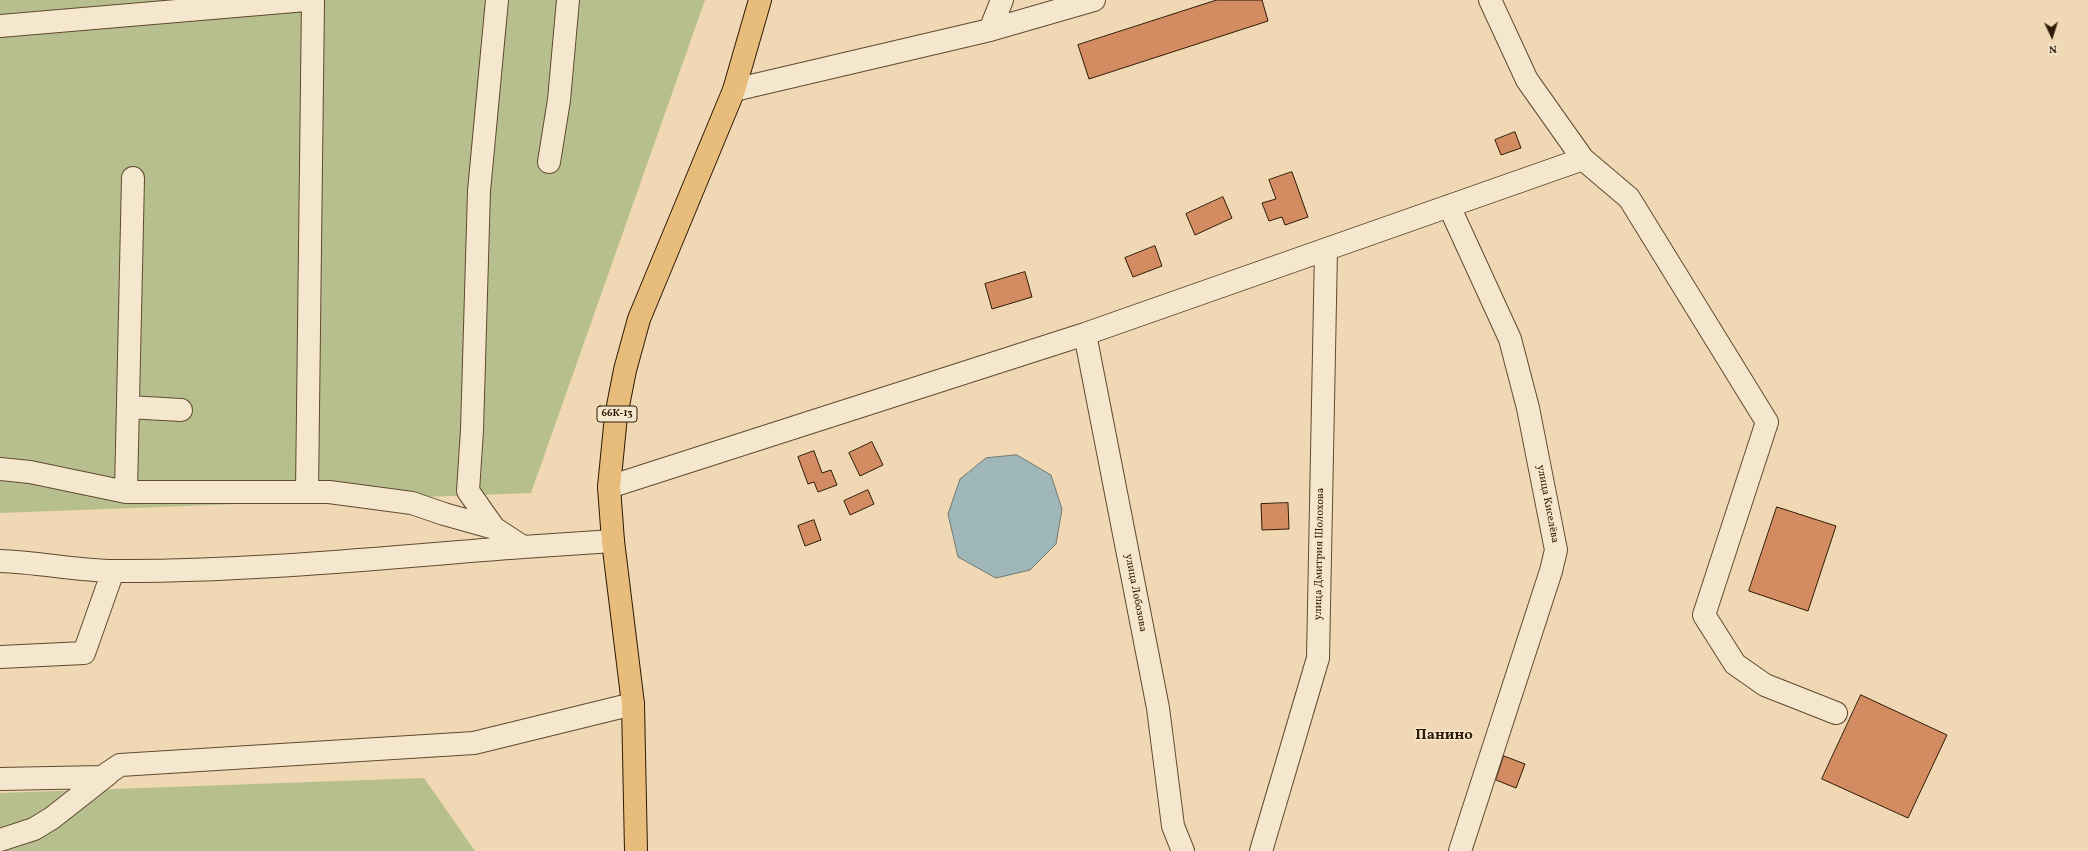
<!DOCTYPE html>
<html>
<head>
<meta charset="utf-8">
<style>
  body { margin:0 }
  #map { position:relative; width:2088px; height:851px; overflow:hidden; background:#efd8b3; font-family:Vollkorn,serif }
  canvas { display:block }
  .north { position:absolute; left:2032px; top:16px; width:40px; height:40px; -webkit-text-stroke:3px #f5e6ce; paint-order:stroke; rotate:176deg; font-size:11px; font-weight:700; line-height:16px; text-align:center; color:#2f1a06 }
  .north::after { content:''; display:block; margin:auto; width:14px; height:18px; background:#2f1a06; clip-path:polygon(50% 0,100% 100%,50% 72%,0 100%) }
</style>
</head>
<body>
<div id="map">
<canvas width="2088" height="851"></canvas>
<div class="north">N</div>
</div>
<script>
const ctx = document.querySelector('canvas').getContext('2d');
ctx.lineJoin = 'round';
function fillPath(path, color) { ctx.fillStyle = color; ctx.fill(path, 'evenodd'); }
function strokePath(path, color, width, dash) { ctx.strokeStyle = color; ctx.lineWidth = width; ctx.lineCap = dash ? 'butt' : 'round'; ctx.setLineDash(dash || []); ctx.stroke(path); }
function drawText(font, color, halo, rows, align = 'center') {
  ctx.font = font + ' Vollkorn,serif'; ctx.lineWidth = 3; ctx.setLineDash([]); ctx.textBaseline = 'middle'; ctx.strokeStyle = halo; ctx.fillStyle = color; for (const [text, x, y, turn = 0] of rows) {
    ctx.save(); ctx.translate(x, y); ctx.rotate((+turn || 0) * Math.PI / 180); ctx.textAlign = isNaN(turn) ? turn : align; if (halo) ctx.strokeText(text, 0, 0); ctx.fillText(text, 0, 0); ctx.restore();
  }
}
const green = new Path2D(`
  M0,0H705L531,493L0,513Z
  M424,778L475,851H0V793Z`);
const water = new Path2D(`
  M1017,455L1051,475L1062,509L1056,544L1030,570L996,578L958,557L948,514L960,479L986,458Z`);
const building = new Path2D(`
  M1217,0H1262L1268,21L1089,79L1078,45Z
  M1515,132L1521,148L1501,155L1495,140Z
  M1292,172L1308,217L1285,225L1282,217L1269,221L1262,203L1276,199L1269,180Z
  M1223,197L1232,218L1195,235L1186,214Z
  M1155,246L1162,266L1133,277L1125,258Z
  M1025,272L1032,297L992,309L985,284Z
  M872,442L883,465L860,476L849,453Z
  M814,451L822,473L831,470L837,485L818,492L814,482L808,484L798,457Z
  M868,490L874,504L850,515L844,501Z
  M1288,503L1289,529L1262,530L1261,504Z
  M1777,507L1836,526L1808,611L1749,591Z
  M814,520L821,540L805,546L798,526Z
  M1861,695L1947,735L1908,818L1822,779Z
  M1504,756L1525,764L1516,788L1496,780Z`);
const minor = new Path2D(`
  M1490,0L1527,80L1583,159
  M0,26L306,0
  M990,30L1002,0
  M734,90L990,30L1094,0
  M549,162L559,100L568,0
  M1449,206L1510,339L1528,408L1556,550L1551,571L1460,851
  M1085,334L1158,708L1173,826L1183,851
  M128,407L181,410
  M0,469L30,472L126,492H329L412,503L444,514L494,528L523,547L613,541
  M609,487L1085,334L1583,159L1629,198L1767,422L1704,615L1735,664L1765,685L1836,713
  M126,492L133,178
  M307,492L313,0
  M494,528L468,491L472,430L479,191L497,0
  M0,561C38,562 77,571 115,571C251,572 387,557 523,547
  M0,657L84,653L113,571
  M0,779L102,777L120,765L474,743L633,704
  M0,840L34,829L52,818L108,774
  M1261,851L1318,658L1326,250`);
const major = new Path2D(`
  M636,851L633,704L613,541L609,487L616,416L625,370L639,319L734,90L760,0`);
const shields = [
  [617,414,40]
];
const shieldNames = [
  ["66К-13",617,414]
];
const streetNames = [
  ["улица Киселёва",1547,504,79],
  ["улица Дмитрия Шолохова",1320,554,-89],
  ["улица Лобозова",1135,593,79]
];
const districtNames = [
  ["Панино",1444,736]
];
fillPath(green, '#b7bf8e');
fillPath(water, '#9fb7b8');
strokePath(water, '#727871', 1);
fillPath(building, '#d38c62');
strokePath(building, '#2f1a06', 1);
strokePath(minor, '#5f4a31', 24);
strokePath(major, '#2f1a06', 24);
strokePath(minor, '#f5e6ce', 22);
strokePath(major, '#e8bc7a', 22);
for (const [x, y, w] of shields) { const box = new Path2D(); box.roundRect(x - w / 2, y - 8, w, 16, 3); ctx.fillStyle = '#f5e6ce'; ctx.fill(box); strokePath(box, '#2f1a06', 1); }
drawText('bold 10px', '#2f1a06', null, shieldNames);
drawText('11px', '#2f1a06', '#f5e6ce', streetNames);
drawText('bold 15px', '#2f1a06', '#f5e6ce', districtNames);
</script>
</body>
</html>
